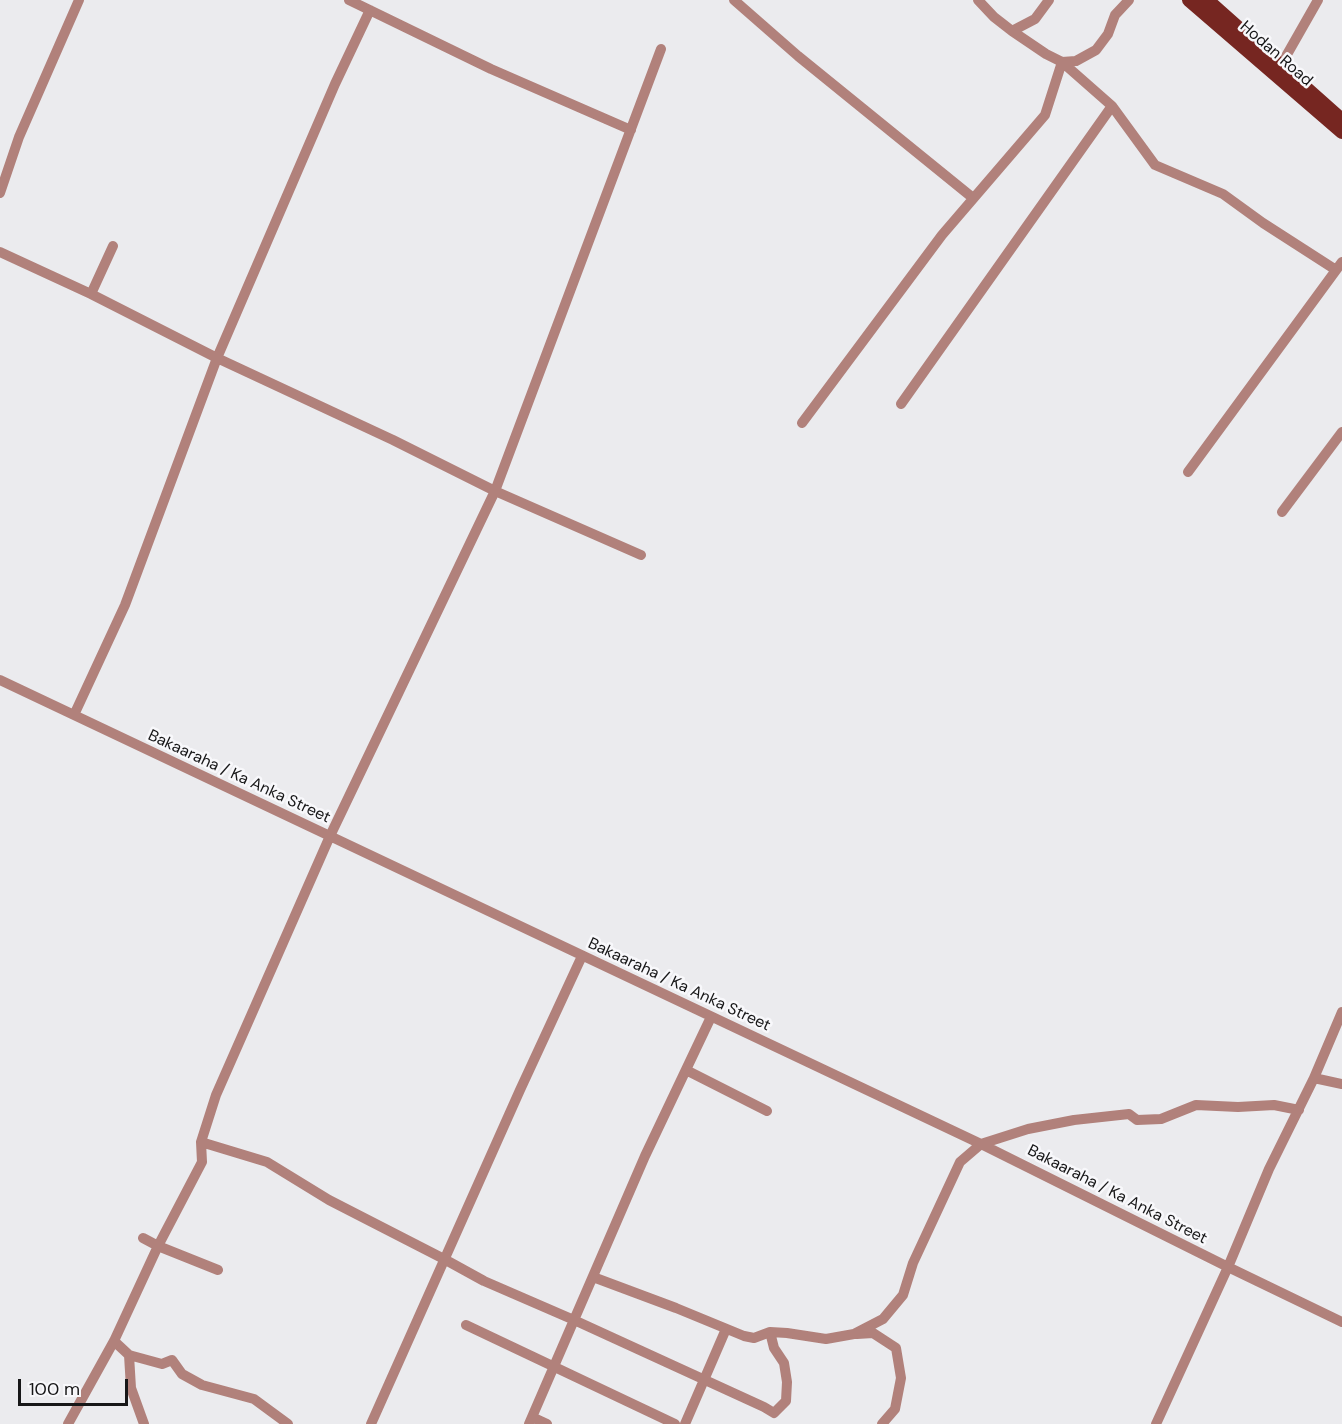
<!DOCTYPE html>
<html>
<head>
<meta charset="utf-8">
<style>
  body { margin:0 }
  #map { position:relative; width:1342px; height:1424px; overflow:hidden; background:#ebebee; font-family:"DM Sans",sans-serif }
  canvas { display:block }
  .scale { position:absolute; left:18px; top:1379px; width:110px; height:27px; box-sizing:border-box; border:3px solid #171718; border-top:0; padding-left:8px; font-size:18px; line-height:21px; white-space:nowrap; color:#171718; -webkit-text-stroke:4px #f8f8fb; paint-order:stroke }
</style>
</head>
<body>
<div id="map">
<canvas width="1342" height="1424"></canvas>
<div class="scale">100 m</div>
</div>
<script>
const ctx = document.querySelector('canvas').getContext('2d');
ctx.lineJoin = 'round';
function strokePath(path, color, width, dash) { ctx.strokeStyle = color; ctx.lineWidth = width; ctx.lineCap = dash ? 'butt' : 'round'; ctx.setLineDash(dash || []); ctx.stroke(path); }
function drawText(font, color, halo, rows, align = 'center') {
  ctx.font = font + ' "DM Sans",sans-serif'; ctx.lineWidth = 5; ctx.setLineDash([]); ctx.textBaseline = 'middle'; ctx.strokeStyle = halo; ctx.fillStyle = color; for (const [text, x, y, turn = 0] of rows) {
    ctx.save(); ctx.translate(x, y); ctx.rotate((+turn || 0) * Math.PI / 180); ctx.textAlign = isNaN(turn) ? turn : align; if (halo) ctx.strokeText(text, 0, 0); ctx.fillText(text, 0, 0); ctx.restore();
  }
}
const minor = new Path2D(`
  M349,0L491,69L631,130
  M734,0L798,56L973,198
  M978,0L994,17L1012,31L1035,19L1049,0
  M370,10L335,84L217,358L393,440L495,491L641,555
  M1012,31L1046,54L1062,62L1076,61L1096,50L1108,34L1115,15L1129,0
  M1281,65L1318,0
  M0,193L19,137L79,0
  M0,252L91,294L217,358L125,605L74,715
  M91,294L113,246
  M901,404L1112,106
  M802,423L942,235L1045,115L1062,62L1112,106L1155,165L1223,194L1263,223L1336,270
  M1188,472L1342,262
  M1282,512L1342,432
  M0,680L981,1144L1228,1267L1342,1322
  M686,1070L767,1111
  M1314,1078L1342,1084
  M201,1142L267,1162L329,1200L444,1259L484,1281L574,1320L764,1407L774,1413L786,1401L787,1382L784,1363L774,1348L770,1332
  M143,1238L158,1246L218,1270
  M593,1277L676,1308L744,1336L754,1338L770,1332L787,1333L826,1339L854,1334L883,1319L903,1295L913,1263L960,1162L981,1144L1028,1129L1074,1120L1129,1114L1137,1120L1161,1119L1196,1105L1238,1107L1274,1105L1299,1110
  M466,1325L675,1424
  M857,1334L873,1333L896,1348L901,1378L895,1409L882,1424
  M114,1341L129,1355L131,1388L144,1424
  M129,1355L162,1364L172,1360L182,1374L202,1385L254,1399L288,1424
  M532,1417L547,1424
  M68,1424L114,1341L158,1246L202,1162L201,1142L216,1095L330,836L495,491L661,49
  M371,1424L520,1090L582,956
  M529,1424L645,1156L711,1017
  M685,1424L726,1329
  M1156,1424L1228,1267L1269,1169L1314,1078L1342,1012`);
const major = new Path2D(`
  M1189,0L1342,132
  M1207,0L1342,120`);
const streetNames = [
  ["Hodan Road",1276,54,41],
  ["Bakaaraha / Ka Anka Street",239,777,25],
  ["Bakaaraha / Ka Anka Street",679,985,25],
  ["Bakaaraha / Ka Anka Street",1117,1195,27]
];
strokePath(minor, '#b1817b', 10);
strokePath(major, '#762621', 14);
drawText('16px', '#171718', '#f8f8fb', streetNames);
</script>
</body>
</html>
